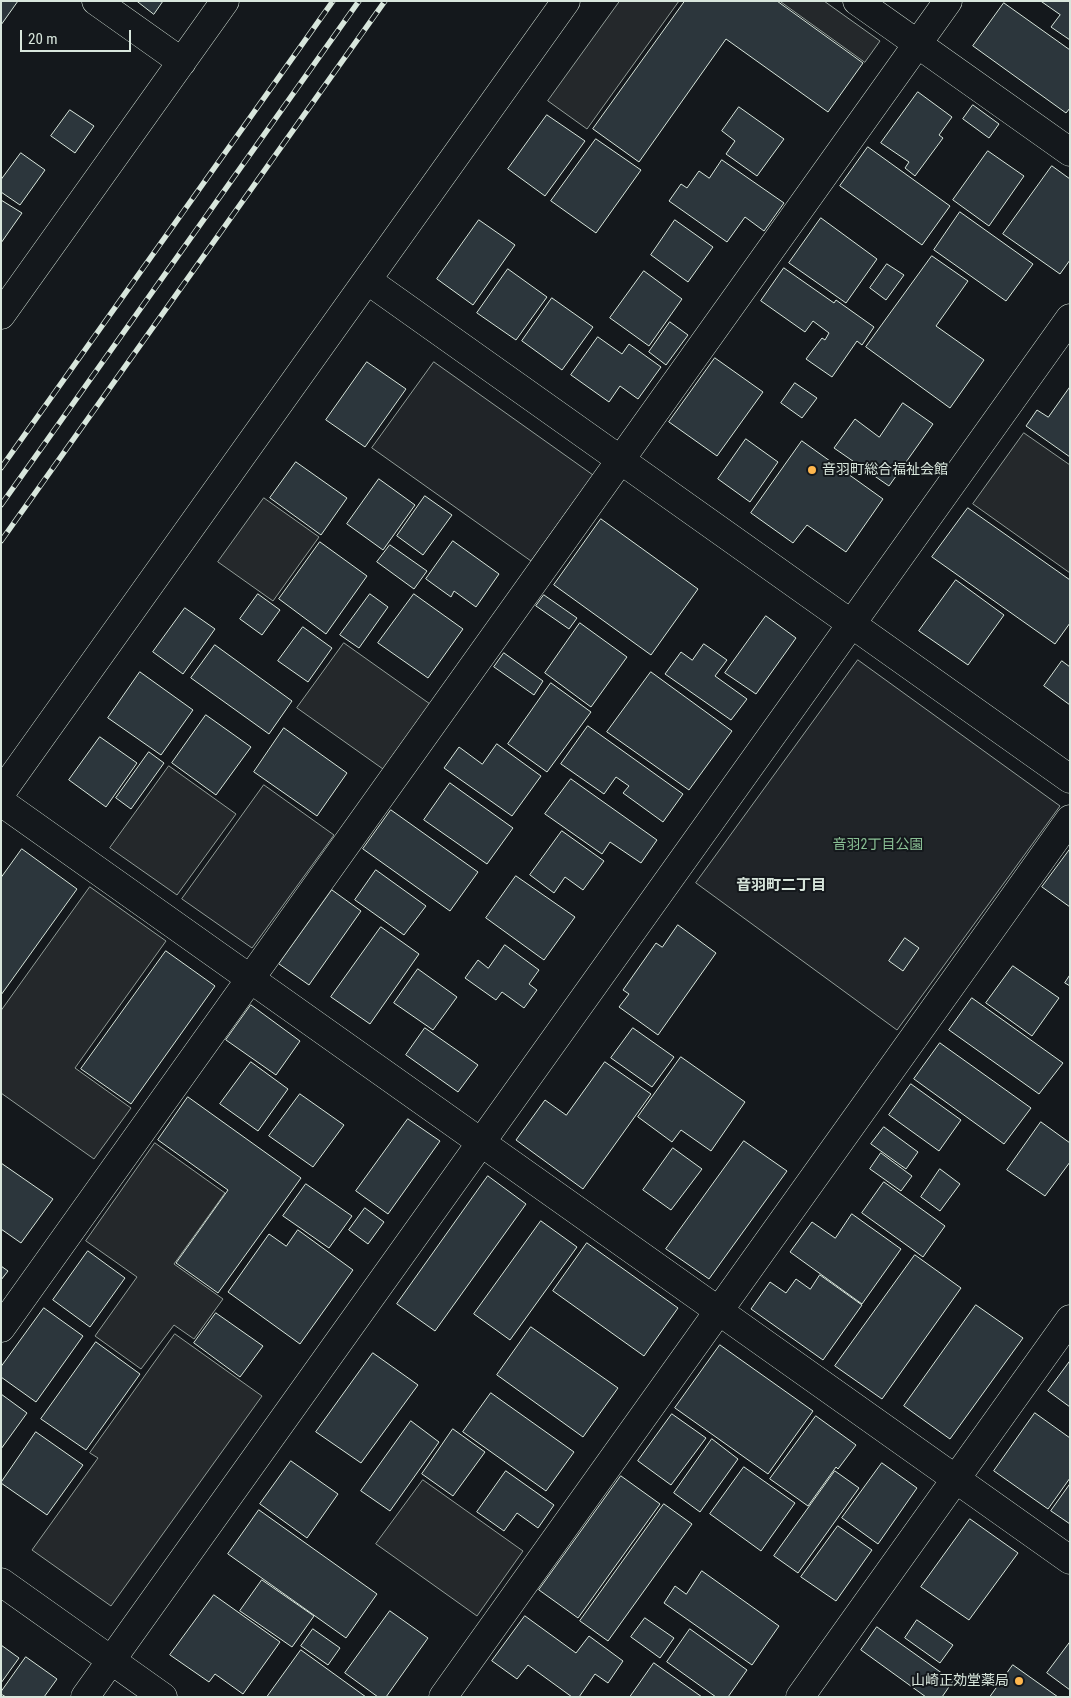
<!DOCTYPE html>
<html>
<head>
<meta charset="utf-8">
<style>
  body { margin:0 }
  #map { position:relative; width:1071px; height:1698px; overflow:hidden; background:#14181c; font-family:"Roboto Condensed",sans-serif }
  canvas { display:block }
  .frame { position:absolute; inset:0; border:2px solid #d8e6dc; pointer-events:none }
  .scale { position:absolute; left:20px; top:30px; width:111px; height:22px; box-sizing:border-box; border:2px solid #d8e6dc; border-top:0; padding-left:6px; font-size:15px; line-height:18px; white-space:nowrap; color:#d8e6dc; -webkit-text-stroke:4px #14181c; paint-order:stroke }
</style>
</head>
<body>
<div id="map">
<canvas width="1071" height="1698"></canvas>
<div class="frame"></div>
<div class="scale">20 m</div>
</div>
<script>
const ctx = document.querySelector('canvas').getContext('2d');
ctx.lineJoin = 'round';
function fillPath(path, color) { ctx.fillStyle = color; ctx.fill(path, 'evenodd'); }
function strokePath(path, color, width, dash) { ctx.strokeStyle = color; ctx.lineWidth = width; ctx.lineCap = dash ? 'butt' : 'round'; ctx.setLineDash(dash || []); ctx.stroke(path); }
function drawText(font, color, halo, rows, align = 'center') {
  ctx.font = font + ' "Roboto Condensed","Noto Sans JP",sans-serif'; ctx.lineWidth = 4; ctx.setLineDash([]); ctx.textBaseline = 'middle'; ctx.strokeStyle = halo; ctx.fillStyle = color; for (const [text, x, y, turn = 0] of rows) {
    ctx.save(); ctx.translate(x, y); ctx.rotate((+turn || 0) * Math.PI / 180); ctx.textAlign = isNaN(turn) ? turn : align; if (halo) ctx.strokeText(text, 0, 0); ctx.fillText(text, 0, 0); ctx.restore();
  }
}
const green = new Path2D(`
  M434,362L593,475L531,561L372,448Z
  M858,660L1060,806L897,1030L696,883Z
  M264,785L334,835L252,948L182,899Z`);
const parking = new Path2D(`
  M620,1H679L587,129L548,101Z
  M780,1H824L880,41L865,62Z
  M1024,433L1070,465V573L973,504Z
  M264,498L319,537L273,601L218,562Z
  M344,643L430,704L383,769L297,708Z
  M169,766L236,814L177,895L110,848Z
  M90,887L166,941L75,1068L131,1108L94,1159L1,1093V1011Z
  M155,1143L225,1193L174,1264L223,1299L194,1339L174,1325L141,1369L95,1336L137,1277L86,1241Z
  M175,1334L262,1396L111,1606L32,1550L98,1458L90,1453Z
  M423,1480L523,1551L477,1616L376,1544Z`);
const building = new Path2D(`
  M1,1H18L1,25Z
  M137,1H163L154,14Z
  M685,1H777L863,63L828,112L726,39L639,162L593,129Z
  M1041,1H1070V40L1051,27L1060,15Z
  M1004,3L1070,50V108L1066,113L973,46Z
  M918,92L952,117L939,135L943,138L915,176L905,168L909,162L881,143Z
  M973,105L999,124L989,138L963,119Z
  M739,107L784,139L757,176L726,154L735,141L722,131Z
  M70,110L94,126L75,153L51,136Z
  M547,115L585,141L545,196L508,169Z
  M596,139L641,170L596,233L551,201Z
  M868,147L950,206L922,245L840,186Z
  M988,151L1024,176L989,226L953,200Z
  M21,153L45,170L20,205L1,192V180Z
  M722,160L784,203L764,231L745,217L727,242L669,201L681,184L687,188L699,171L709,178Z
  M1052,166L1070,179V260L1060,274L1003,234Z
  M1,200L22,213L1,243Z
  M960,212L1033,264L1006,301L934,250Z
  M821,218L877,259L846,303L789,263Z
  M479,220L515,245L473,305L437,279Z
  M675,220L713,247L688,282L651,255Z
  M932,256L968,281L936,326L984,360L950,408L866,347Z
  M887,264L904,275L886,300L870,288Z
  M784,268L834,303L836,300L874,327L862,345L857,341L832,377L806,359L822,338L825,340L829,333L813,321L805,332L761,301Z
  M508,269L547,297L516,340L477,313Z
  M644,271L682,299L649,346L610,318Z
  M552,298L593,327L562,370L522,341Z
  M670,322L688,335L666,365L649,352Z
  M598,337L622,354L629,344L661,367L638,399L620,386L609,402L571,375Z
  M715,358L763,392L717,456L669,422Z
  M367,362L406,389L365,447L326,420Z
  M795,383L817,398L802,418L781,403Z
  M1070,387V457L1026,426L1037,410L1048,417Z
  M903,403L933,424L889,486L834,448L855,419L879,437Z
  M746,439L778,462L750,502L718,479Z
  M802,441L883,499L846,552L807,525L793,543L751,513Z
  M296,462L347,498L321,535L270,498Z
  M379,479L415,505L383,550L347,524Z
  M425,496L452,515L423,555L397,536Z
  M968,508L1070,580V623L1055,644L932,557Z
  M601,519L698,589L651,655L554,585Z
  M453,541L499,574L476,607L454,591L451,597L426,579Z
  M320,542L367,576L326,634L279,599Z
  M390,545L427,571L414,589L377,562Z
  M956,580L1004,615L968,665L919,631Z
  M258,594L280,610L262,635L240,619Z
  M370,594L388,607L359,648L340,635Z
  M414,594L463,629L428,678L378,643Z
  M544,595L577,618L569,629L536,606Z
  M185,608L215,629L183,674L153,652Z
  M766,616L796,638L756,694L725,673Z
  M580,623L627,657L591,707L545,673Z
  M303,627L332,648L308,682L278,661Z
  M704,644L727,660L715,676L747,699L731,720L665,674L681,652L692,660Z
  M215,645L292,701L269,734L191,678Z
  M504,653L543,681L534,695L494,667Z
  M1062,661L1070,667V705L1044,686Z
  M140,672L193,710L161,755L108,718Z
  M651,672L732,731L689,790L607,732Z
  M551,683L591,712L547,772L508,744Z
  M206,715L251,747L216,795L172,763Z
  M588,726L683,794L663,822L623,793L629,786L616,777L604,794L561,764Z
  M284,728L347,773L317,816L254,772Z
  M100,737L137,763L106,807L69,780Z
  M497,744L541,776L512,816L444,768L459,747L482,764Z
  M149,752L164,763L131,809L116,798Z
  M571,779L657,840L641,863L610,842L602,854L545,814Z
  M450,783L513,828L487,864L424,820Z
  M391,810L478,872L450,911L363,849Z
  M562,831L604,861L583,890L565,877L554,893L530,875Z
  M22,849L77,889L1,995V878Z
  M1070,849V907L1042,887Z
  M376,870L426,906L404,935L355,900Z
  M516,876L575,917L544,960L486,918Z
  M332,890L361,911L309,985L279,964Z
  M678,925L716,953L658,1035L619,1007L629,994L623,990L656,943L662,947Z
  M381,927L419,954L370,1024L331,997Z
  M905,938L919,948L903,971L889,961Z
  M505,945L539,970L529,984L537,990L524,1008L502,992L496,1000L465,978L478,960L488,968Z
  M166,951L215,986L131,1104L81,1069Z
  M1013,966L1059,998L1032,1036L986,1003Z
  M418,969L457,997L433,1030L394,1003Z
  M1070,975V986L1065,983Z
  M972,998L1063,1063L1039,1094L949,1030Z
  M251,1005L300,1041L276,1075L226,1040Z
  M425,1028L478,1065L458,1092L406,1055Z
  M633,1028L674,1057L652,1087L611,1058Z
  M940,1043L1031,1108L1004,1144L914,1079Z
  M681,1057L745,1102L711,1151L681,1130L672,1142L638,1117Z
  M251,1062L288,1089L258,1131L220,1104Z
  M605,1062L651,1094L583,1189L516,1140L545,1100L566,1115Z
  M911,1084L961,1120L939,1151L889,1115Z
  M300,1094L344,1125L313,1167L269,1136Z
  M188,1097L301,1178L218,1293L176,1263L228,1190L158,1140Z
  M408,1119L440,1141L388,1214L356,1191Z
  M1041,1122L1070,1143V1162L1045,1196L1007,1170Z
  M884,1127L918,1152L906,1169L871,1144Z
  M744,1141L787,1171L709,1279L666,1249Z
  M673,1148L702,1169L671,1210L643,1190Z
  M881,1153L912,1176L901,1191L870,1169Z
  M1,1163L53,1199L21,1243L1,1229Z
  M940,1169L960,1184L940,1211L921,1197Z
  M488,1176L526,1204L435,1331L397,1304Z
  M884,1182L945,1226L923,1257L862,1213Z
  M306,1184L352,1216L329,1248L283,1216Z
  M365,1208L384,1222L368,1244L349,1230Z
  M852,1214L901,1249L862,1304L790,1252L812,1222L835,1238Z
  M541,1221L577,1247L510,1340L474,1314Z
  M298,1230L353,1270L300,1344L228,1292L269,1234L286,1246Z
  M587,1243L678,1308L644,1356L553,1291Z
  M88,1251L125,1278L90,1327L53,1300Z
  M915,1255L961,1288L882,1399L835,1366Z
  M1,1266L8,1271L1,1280Z
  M820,1275L862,1305L823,1360L751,1309L770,1282L786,1293L796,1279L810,1289Z
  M976,1305L1023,1338L950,1439L904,1406Z
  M44,1308L83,1336L36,1402L1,1377V1367Z
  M216,1313L263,1346L240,1377L194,1343Z
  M531,1327L618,1388L583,1437L497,1375Z
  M96,1342L140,1374L86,1450L41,1419Z
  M720,1345L813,1411L768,1474L675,1408Z
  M373,1353L418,1385L361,1463L316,1432Z
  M1070,1361V1407L1048,1391Z
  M491,1393L574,1452L546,1491L463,1432Z
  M1,1394L27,1413L1,1449Z
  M1035,1413L1070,1438V1478L1048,1509L994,1471Z
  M672,1414L706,1438L671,1485L638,1461Z
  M816,1416L856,1445L838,1469L836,1467L808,1506L770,1479Z
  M411,1421L439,1442L390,1511L361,1491Z
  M453,1429L485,1452L453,1496L422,1474Z
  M36,1432L83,1465L47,1515L1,1483Z
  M712,1439L738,1459L700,1512L674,1493Z
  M291,1461L338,1494L307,1538L260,1504Z
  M882,1463L917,1488L878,1544L842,1518Z
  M744,1467L795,1503L761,1551L710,1514Z
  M506,1471L554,1505L538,1528L517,1513L504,1531L477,1512Z
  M835,1471L859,1488L798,1573L774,1556Z
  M621,1476L660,1504L578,1618L539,1590Z
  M1070,1484V1524L1051,1511Z
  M664,1504L692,1524L608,1641L580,1621Z
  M259,1510L377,1594L346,1638L228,1554Z
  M970,1519L1018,1553L969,1620L921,1587Z
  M838,1526L872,1550L836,1601L801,1577Z
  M702,1571L779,1626L752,1665L664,1603L675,1586L686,1594Z
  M262,1580L314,1616L292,1647L240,1611Z
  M214,1595L280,1642L243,1694L215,1674L209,1682L170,1655Z
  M390,1611L428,1638L386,1697H378L345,1673Z
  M525,1616L576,1653L589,1636L623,1661L608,1683L595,1674L579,1697H572L528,1665L517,1679L492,1661Z
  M645,1618L674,1638L660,1658L631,1637Z
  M917,1620L953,1645L940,1663L905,1638Z
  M877,1627L953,1681L942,1697H926L861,1650Z
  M313,1629L340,1648L328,1665L301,1646Z
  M690,1629L747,1670L728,1697H716L667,1662Z
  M1070,1642V1690L1047,1673Z
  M1,1645L19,1658L1,1683Z
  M301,1650L366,1697H267Z
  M26,1657L57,1679L44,1697H6L1,1694V1692Z
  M654,1663L702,1697H630Z
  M1013,1665L1058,1697H990Z`);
const street = new Path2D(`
  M96,1L182,62
  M857,1L1070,152
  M367,280L1070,779
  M1,315L225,1
  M1,793L566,1
  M1,802L1070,1560
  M1,1328L948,1
  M1,1582L163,1697
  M85,1697L1070,318
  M443,1697L1070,819
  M800,1697L1070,1319`);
const rail = new Path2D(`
  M1,468L333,1
  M1,505L359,1
  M1,541L385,1`);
const markers = [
  [812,470,5,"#ffb74d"],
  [1019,1681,5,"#ffb74d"]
];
const poiNames = [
  ["音羽町総合福祉会館",822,470],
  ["山崎正効堂薬局",1009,1681,"right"]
];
const parkNames = [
  ["音羽2丁目公園",878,845]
];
const neighbourhoodNames = [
  ["音羽町二丁目",781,886]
];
fillPath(green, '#202428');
strokePath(green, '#939e99', 1);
fillPath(parking, '#24282b');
strokePath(parking, '#939e99', 1);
fillPath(building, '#2c363c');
strokePath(building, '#d8e6dc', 1);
strokePath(street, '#d8e6dc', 29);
strokePath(street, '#14181c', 28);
strokePath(rail, '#d8e6dc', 5.5);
strokePath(rail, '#14181c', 4, [11]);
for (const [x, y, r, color] of markers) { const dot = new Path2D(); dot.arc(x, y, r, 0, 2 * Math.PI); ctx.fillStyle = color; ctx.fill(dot); strokePath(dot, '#14181c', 2); }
drawText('14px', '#d8e6dc', '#14181c', poiNames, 'left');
drawText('14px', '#8ac095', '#14181c', parkNames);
drawText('bold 15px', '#d8e6dc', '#14181c', neighbourhoodNames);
</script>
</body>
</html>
